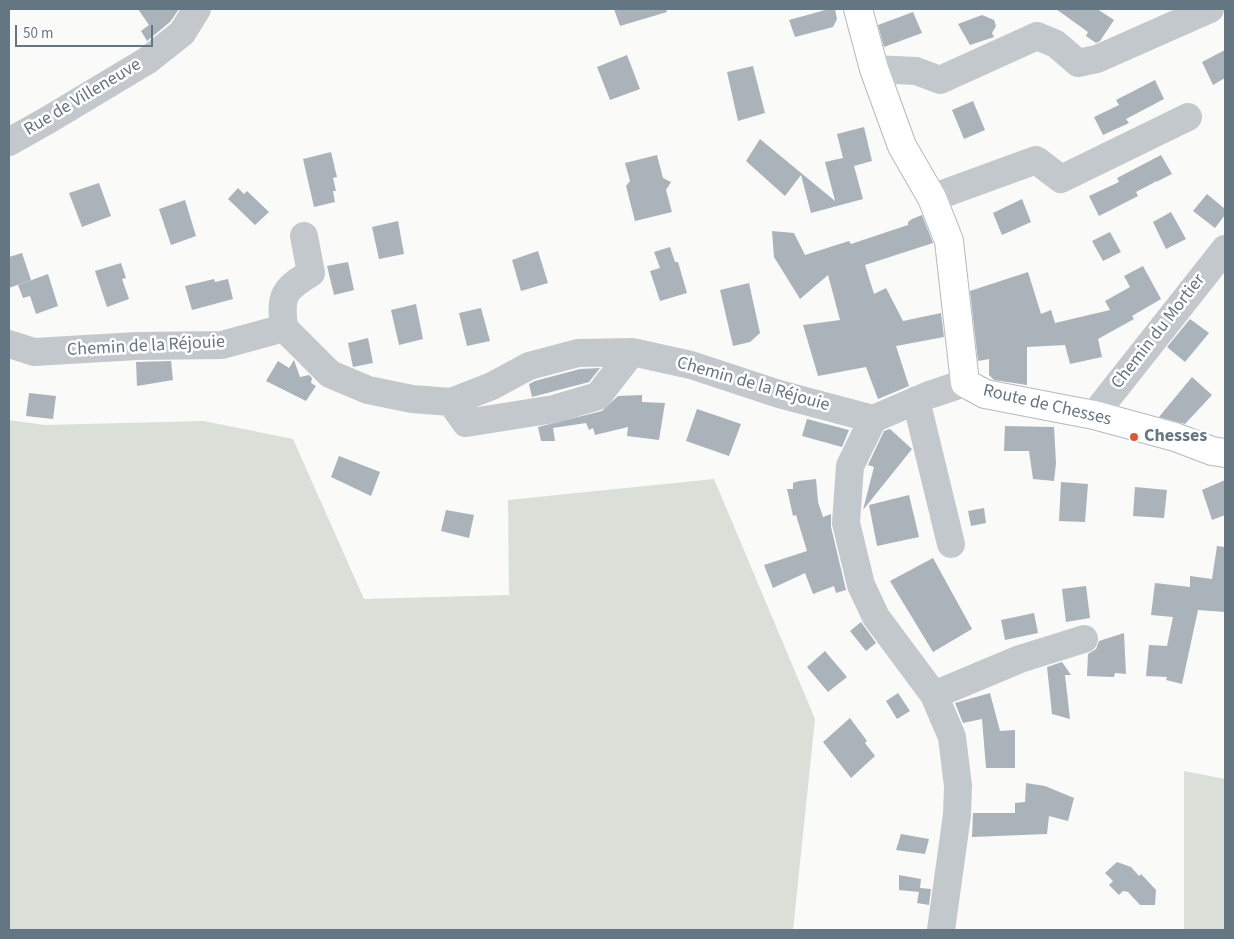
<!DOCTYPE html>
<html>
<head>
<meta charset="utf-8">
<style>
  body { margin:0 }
  #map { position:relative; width:1234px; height:939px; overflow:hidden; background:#fafaf8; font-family:"Source Sans 3",sans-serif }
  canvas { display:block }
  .frame { position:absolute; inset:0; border:10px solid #657683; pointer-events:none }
  .scale { position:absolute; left:15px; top:25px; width:138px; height:22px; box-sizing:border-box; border:2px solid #657683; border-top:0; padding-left:6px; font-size:15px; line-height:18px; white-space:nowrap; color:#657683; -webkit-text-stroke:4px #fff; paint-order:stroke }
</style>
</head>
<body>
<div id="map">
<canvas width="1234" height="939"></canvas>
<div class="frame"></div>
<div class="scale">50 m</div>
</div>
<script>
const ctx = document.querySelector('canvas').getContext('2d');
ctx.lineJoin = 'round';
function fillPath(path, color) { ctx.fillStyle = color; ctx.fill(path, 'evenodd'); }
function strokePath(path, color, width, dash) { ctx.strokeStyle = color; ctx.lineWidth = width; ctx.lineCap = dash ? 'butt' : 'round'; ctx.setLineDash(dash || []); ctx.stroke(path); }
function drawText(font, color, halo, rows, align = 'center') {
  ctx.font = font + ' "Source Sans 3",sans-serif'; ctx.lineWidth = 5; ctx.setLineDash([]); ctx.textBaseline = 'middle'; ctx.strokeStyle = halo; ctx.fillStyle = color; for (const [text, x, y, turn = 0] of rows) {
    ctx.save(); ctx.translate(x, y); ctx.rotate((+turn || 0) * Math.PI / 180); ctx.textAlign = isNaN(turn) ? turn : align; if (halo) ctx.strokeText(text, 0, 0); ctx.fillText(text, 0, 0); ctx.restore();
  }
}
const green = new Path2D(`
  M9,420L45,425L204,421L293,439L364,599L509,595L508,500L714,479L815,719L793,930H9Z
  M1184,771L1225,779V930H1184Z`);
const building = new Path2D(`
  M138,9H179L170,22L147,41L141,31L149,25Z
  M614,9H666L667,12L620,26Z
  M829,9H835L837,19L833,27L795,37L789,20Z
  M1056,9H1097L1114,20L1100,41L1096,43L1086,36L1088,32Z
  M913,12L922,33L884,47L878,25Z
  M982,15L994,20L996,26L992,33L994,37L970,45L958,24Z
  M1225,50V78L1213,85L1202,62Z
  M627,55L640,89L610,100L597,67Z
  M753,66L765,113L738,121L727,72Z
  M1155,80L1164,99L1126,119L1129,123L1103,135L1094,117L1119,105L1116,100Z
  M973,101L985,130L964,139L952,110Z
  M864,127L872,161L854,166L863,199L811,213L801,175L785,196L746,161L760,139L835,201L825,162L843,158L837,134Z
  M331,152L337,177L333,178L336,191H333L335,202L314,207L303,159Z
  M657,155L663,178L671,182L666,190L672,212L635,221L626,186L630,181L625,163Z
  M1161,155L1172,174L1156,182L1154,180L1155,182L1136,192L1138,196L1099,216L1089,196L1119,182L1117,178Z
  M99,183L111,216L82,227L69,193Z
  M238,188L244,194L247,191L269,212L255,225L228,199Z
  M1207,194L1225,209V215L1215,228L1193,211Z
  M1022,199L1031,222L1002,235L993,213Z
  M185,200L196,236L171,245L159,209Z
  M1171,212L1186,239L1166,249L1153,222Z
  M922,215L933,243L865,265L874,294L886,288L903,321L941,313L944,337L896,346L909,386L878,399L866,367L818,376L803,325L840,320L828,275L800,299L774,257L772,231L794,233L805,255L849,241L851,244L908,225V222L912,219Z
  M398,221L404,254L379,259L372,227Z
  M1110,232L1121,252L1103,261L1092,241Z
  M670,247L675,262H678L687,293L660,301L650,271L660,268L654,252Z
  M538,251L548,283L521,291L512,260Z
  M22,253L31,280L9,288V257Z
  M348,262L354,290L334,295L327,266Z
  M121,263L126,278L122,279L129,299L107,307L95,271Z
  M1143,266L1161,299L1132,316L1134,319L1098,339L1102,357L1070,364L1065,345L1027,347V385L994,380L989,375V359L978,361L970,291L1028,272L1041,314L1051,310L1055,323L1110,310L1105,301L1130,287L1124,276Z
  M48,274L58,306L36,314L30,296L23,298L18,285Z
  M214,279L215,282L228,279L233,299L192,310L185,286Z
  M749,283L760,333L750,342L733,346L720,290Z
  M416,304L423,339L399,345L391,310Z
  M481,308L490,341L467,346L459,313Z
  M1190,319L1209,333L1185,362L1167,347Z
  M368,338L373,363L353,367L348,343Z
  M294,360L300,377L309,375L312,378L311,383L316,386L306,401L266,381L278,361L289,368Z
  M171,361L173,380L137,386L136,362Z
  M600,368L589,382L532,397L529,384L535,381L580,369Z
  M1192,377L1212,395L1185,424L1159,417Z
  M29,393L56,396L53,419L26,416Z
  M642,395V402L665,403L659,440L627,436L628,427L595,435L593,428L589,430L586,423L553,428L555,441H541L538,427L602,411L618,396Z
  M697,409L741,424L729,456L686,441Z
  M807,419L849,430L842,447L802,436Z
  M1005,426L1054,427L1056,463L1054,481L1033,479L1029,451H1004Z
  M890,429L912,449L863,510L874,467L868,465L884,431Z
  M339,456L380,472L371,496L331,477Z
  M816,479L818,502L823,517L831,514V527L846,590L836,593L834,586L813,594L805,573L773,588L764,565L807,551L796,515L793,516L787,489H793V483L799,481Z
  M1225,480V515L1212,520L1202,490Z
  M1061,482L1088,484L1085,522L1059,521Z
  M1135,487L1167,490L1164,518L1133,516Z
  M909,495L919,537L877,546L869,505Z
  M984,508L986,523L971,526L968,511Z
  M446,510L474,515L469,538L441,531Z
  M1217,546L1225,547V612L1198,610L1182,684L1166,680L1167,677L1146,676L1149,645L1167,646L1173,617L1151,615L1155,583L1190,587V576L1212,579Z
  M933,558L972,629L933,652L890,581Z
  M1086,586L1090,618L1066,622L1062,589Z
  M1034,613L1038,633L1005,640L1001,620Z
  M861,622L876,643L866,651L850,631Z
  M1124,633L1126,674L1115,673L1114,677L1087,676L1088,654L1096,649L1099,641Z
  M825,651L847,677L828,692L807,667Z
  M1062,662L1071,675H1065L1070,719L1052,714L1047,667Z
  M898,693L910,711L897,719L886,701Z
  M990,693L1000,731L1015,730V768H986L982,719L963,723L955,703Z
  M850,718L867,741L865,743L875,756L851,778L823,742Z
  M1026,783L1045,786L1074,798L1068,821L1049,816L1047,834L972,837L973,813H1015V803L1025,802Z
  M901,834L929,839L925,854L896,850Z
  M1117,862L1131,867L1139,876L1141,874L1156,890L1155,905H1140L1128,892L1123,891L1119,895L1109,885L1113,881L1105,873Z
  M899,875L921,879L920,888L931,889L929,905L917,903L919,892L899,890Z`);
const minor = new Path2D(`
  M874,69L916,71L940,80L1037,36L1056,44L1078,63L1097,59L1210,9
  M9,142L48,120L148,60L182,33L197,9
  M932,198L1036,160L1061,179L1188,117
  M284,328C280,295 283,290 311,273L304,236
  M9,344L34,352L137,346L222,345L284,328L330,374L368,390L412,399L451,402L492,386L529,366L578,353L632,352L691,365L779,394L873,419
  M916,400L951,544
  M451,402L466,423L554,409L598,396L632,352
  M1094,415L1225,249
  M934,695L1020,659L1084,639
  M941,930L957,815L958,786L952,737L934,695L876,617L861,585L846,523L850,466L873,419L929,395L965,383`);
const major = new Path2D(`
  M858,9L874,69L902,146L932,198L949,241L965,383L985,394L1094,415L1175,437L1212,451L1225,453`);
const markers = [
  [1134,437,5,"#e4572e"]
];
const streetNames = [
  ["Rue de Villeneuve",83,98,-31],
  ["Chemin du Mortier",1159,332,-52],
  ["Chemin de la Réjouie",146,347,-3],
  ["Chemin de la Réjouie",753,385,16],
  ["Route de Chesses",1047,406,13]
];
const poiNames = [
  ["Chesses",1144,437]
];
fillPath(green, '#dadfd7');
fillPath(building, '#aab3b9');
strokePath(major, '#b5babe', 30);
strokePath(minor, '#c3c8cc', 28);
strokePath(major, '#fff', 28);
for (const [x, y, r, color] of markers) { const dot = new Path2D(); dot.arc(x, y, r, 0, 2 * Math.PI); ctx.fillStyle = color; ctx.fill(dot); strokePath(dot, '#fff', 2); }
drawText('18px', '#657683', '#fff', streetNames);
drawText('bold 18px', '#657683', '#fff', poiNames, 'left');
</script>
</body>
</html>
